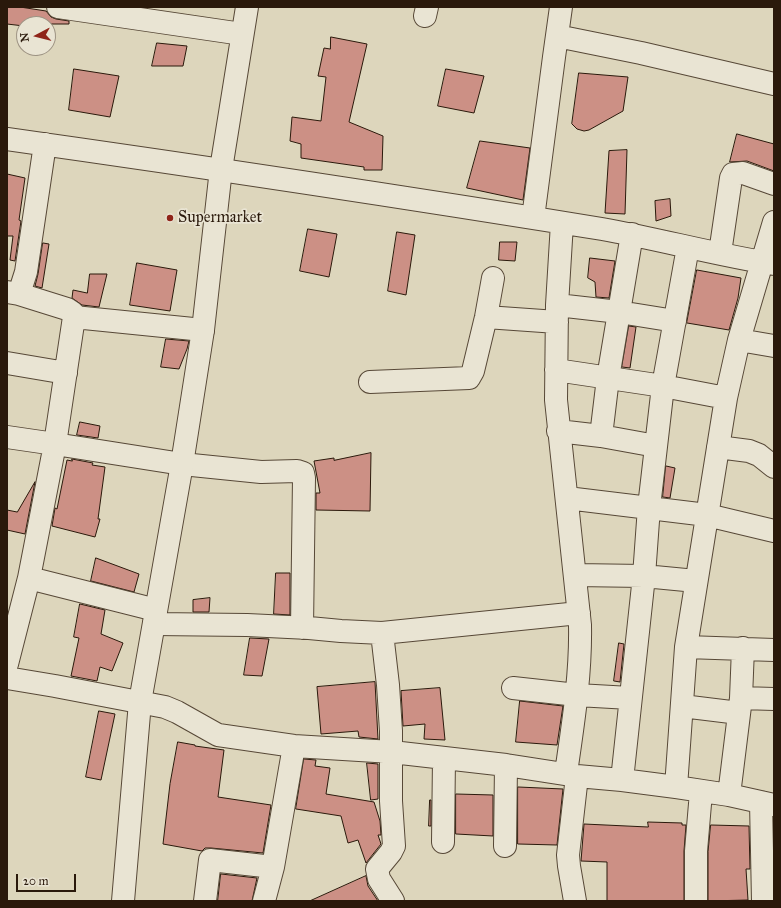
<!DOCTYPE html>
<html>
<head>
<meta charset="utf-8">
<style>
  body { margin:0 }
  #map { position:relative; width:781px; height:908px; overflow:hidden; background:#ddd6bc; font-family:"IM FELL Great Primer",serif }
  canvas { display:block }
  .frame { position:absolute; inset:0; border:8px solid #2a190b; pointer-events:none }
  .north { position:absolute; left:16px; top:16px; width:40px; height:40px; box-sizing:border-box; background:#e9e4d3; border:1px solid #9d9383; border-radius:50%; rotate:263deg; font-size:11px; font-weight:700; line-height:16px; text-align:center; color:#2a190b }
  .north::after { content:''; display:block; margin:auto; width:14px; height:18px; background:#8f2418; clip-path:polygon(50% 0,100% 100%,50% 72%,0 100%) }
  .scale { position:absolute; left:16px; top:874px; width:60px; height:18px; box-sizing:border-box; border:2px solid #2a190b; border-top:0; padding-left:5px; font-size:12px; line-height:14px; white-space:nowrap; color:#2a190b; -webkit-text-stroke:3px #e9e4d3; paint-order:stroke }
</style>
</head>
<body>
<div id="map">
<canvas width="781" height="908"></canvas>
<div class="frame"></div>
<div class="north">N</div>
<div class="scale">20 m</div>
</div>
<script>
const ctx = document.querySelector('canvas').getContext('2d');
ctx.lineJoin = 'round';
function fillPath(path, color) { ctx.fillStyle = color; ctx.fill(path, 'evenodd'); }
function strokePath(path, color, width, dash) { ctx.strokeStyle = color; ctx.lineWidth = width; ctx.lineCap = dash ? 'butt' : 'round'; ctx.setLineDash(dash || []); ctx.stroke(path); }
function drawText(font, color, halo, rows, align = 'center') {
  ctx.font = font + ' "IM FELL Great Primer",serif'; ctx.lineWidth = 3.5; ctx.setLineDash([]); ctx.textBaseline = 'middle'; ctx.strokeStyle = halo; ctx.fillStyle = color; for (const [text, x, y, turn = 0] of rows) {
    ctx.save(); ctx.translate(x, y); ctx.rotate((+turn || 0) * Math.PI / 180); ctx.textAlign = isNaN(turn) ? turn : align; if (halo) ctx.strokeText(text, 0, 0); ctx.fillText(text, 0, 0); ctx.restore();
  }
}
const building = new Path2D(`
  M7,7H20L46,11L51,17L56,19L69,21V24H24V26L7,24Z
  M331,37L367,44L349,122L383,136L382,170H364V167L301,158V144L290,141L292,117L321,121L326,77L318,76L324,48L330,49Z
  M157,43L187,46L183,66H152Z
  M74,69L119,76L110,117L69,110Z
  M446,69L484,76L474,113L438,106Z
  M579,73L628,77L623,111L589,130L584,131L577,129L572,124Z
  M737,134L774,144V171L747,161L730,162Z
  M480,141L530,148L523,200L467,188Z
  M627,150L625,214L605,213L609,151Z
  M7,174L25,178L19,220L21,221L15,261L10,260L13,236H7Z
  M670,199L671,216L656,221L655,201Z
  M308,229L337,234L329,277L300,271Z
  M397,232L415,235L406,295L388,291Z
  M500,242H517L515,261L499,260Z
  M43,243L49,244L42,288L35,286L38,274Z
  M590,258L615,261L609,298L596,297L595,282L588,278Z
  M137,263L177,270L170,311L130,305Z
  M697,270L741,278L738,298L729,330L687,323Z
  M90,274H107L99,307L82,305L72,298L73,290L87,293Z
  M629,326L636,327L630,368L622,367Z
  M166,339L189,341L187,349L179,369L161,367Z
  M80,422L100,426L98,438L77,435Z
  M371,453L370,511L316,510V493H320L314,461L334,458V460Z
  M72,459L93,463L92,465L105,467L98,519H100L95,537L52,526L55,508L57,509L67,460L72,461Z
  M666,466L675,468L670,498L663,497Z
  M35,482L25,534L7,530V510L17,512Z
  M96,558L139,574L134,592L91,581Z
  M276,573H290V615L274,614Z
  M210,598L209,612H193V600Z
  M80,604L105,610L101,634L123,643L112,671L100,667L97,681L71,676L79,638L74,637Z
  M250,638L269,639L262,676L244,675Z
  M619,643L624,644L620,682L614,681Z
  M375,682L378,739L359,737L358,731L321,734L317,687Z
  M440,688L445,740L424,739L425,724L403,726L401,691Z
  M520,701L563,706L557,745L516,742Z
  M99,711L115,714L101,780L86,777Z
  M178,742L195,745V746L224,750L218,797L271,805L263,853L211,848H205L202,851L163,844L170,784Z
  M304,759L316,760L315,766L330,768L326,794L374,802L380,821L381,835H378L381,844L366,863L358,840L348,843L341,816L296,809Z
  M367,763L378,764V799L371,800Z
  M518,787L563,789L557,845L518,844Z
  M456,794L493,795V836L456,834Z
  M430,800H431V826H429Z
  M648,822L682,823V825H686L684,851V901H607V862L581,861L584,824L648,827Z
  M711,825L749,826L750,869H746L748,900L708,901V852Z
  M221,874L257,878L252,901H218Z
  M366,876L368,886L378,901H310Z`);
const minor = new Path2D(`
  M58,7L242,34
  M425,16L427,7
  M557,36L641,53L774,84
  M7,139C205,167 404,197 602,229C659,239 716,255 774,264
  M533,218L554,57L561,7
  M562,223L557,305L556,400L580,625C581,675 573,724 566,773
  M720,253L731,178L733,174L743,173L774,184
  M7,292L19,294L67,309L73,313L74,317L55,444L7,437
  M19,294L26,272L45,144
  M557,305L619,312L675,321
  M74,317L203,330
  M486,317L557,322
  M739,340L774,346
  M7,363L66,373
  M556,370L663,386L726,398
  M370,382L469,378L473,371L486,317L493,278
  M558,431L601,436L656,446
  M601,436L608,378L632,234
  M718,447L749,451L759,455L774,467
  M567,498L707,515L774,531
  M575,575L644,576L696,581
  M29,578L156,610
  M154,624L247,625L309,628L341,631L382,633L579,613
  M382,633L388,685L391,731V801L394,846L391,852L377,869L379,879L393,901
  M686,647L774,650
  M7,664L29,578L55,444L182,464L261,472L297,471L303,473L304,478L302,628
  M7,678L55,686L165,707L177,712L218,735L225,736L294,746L392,752L506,765L577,776L622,780L676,787L729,795L774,805
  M513,688L577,695L630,698
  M741,698L774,699
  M682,706L739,713
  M622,780L644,576L649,507L663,386L688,247
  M676,787L686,647L726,398L739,340L774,222
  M729,795L741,698L743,648
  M761,802L763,901
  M443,842L444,758
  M505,846L506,765
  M205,901L210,860L273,867L294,746
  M264,901L273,867
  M575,901L569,866L568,855L577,776
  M696,901V851L701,792`);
const tertiary = new Path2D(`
  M123,901L140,702L182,464L203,330L221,169L247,7`);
const markers = [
  [170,218,4,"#8f2418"]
];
const poiNames = [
  ["Supermarket",178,218]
];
fillPath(building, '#cc9085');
strokePath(building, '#2a190b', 1);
strokePath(minor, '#574837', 24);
strokePath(tertiary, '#574837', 24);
strokePath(minor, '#e9e4d3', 22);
strokePath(tertiary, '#e9e4d3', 22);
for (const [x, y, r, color] of markers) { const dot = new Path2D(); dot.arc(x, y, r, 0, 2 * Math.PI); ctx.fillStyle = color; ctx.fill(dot); strokePath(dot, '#e9e4d3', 1.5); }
drawText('16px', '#2a190b', '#e9e4d3', poiNames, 'left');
</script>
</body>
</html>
